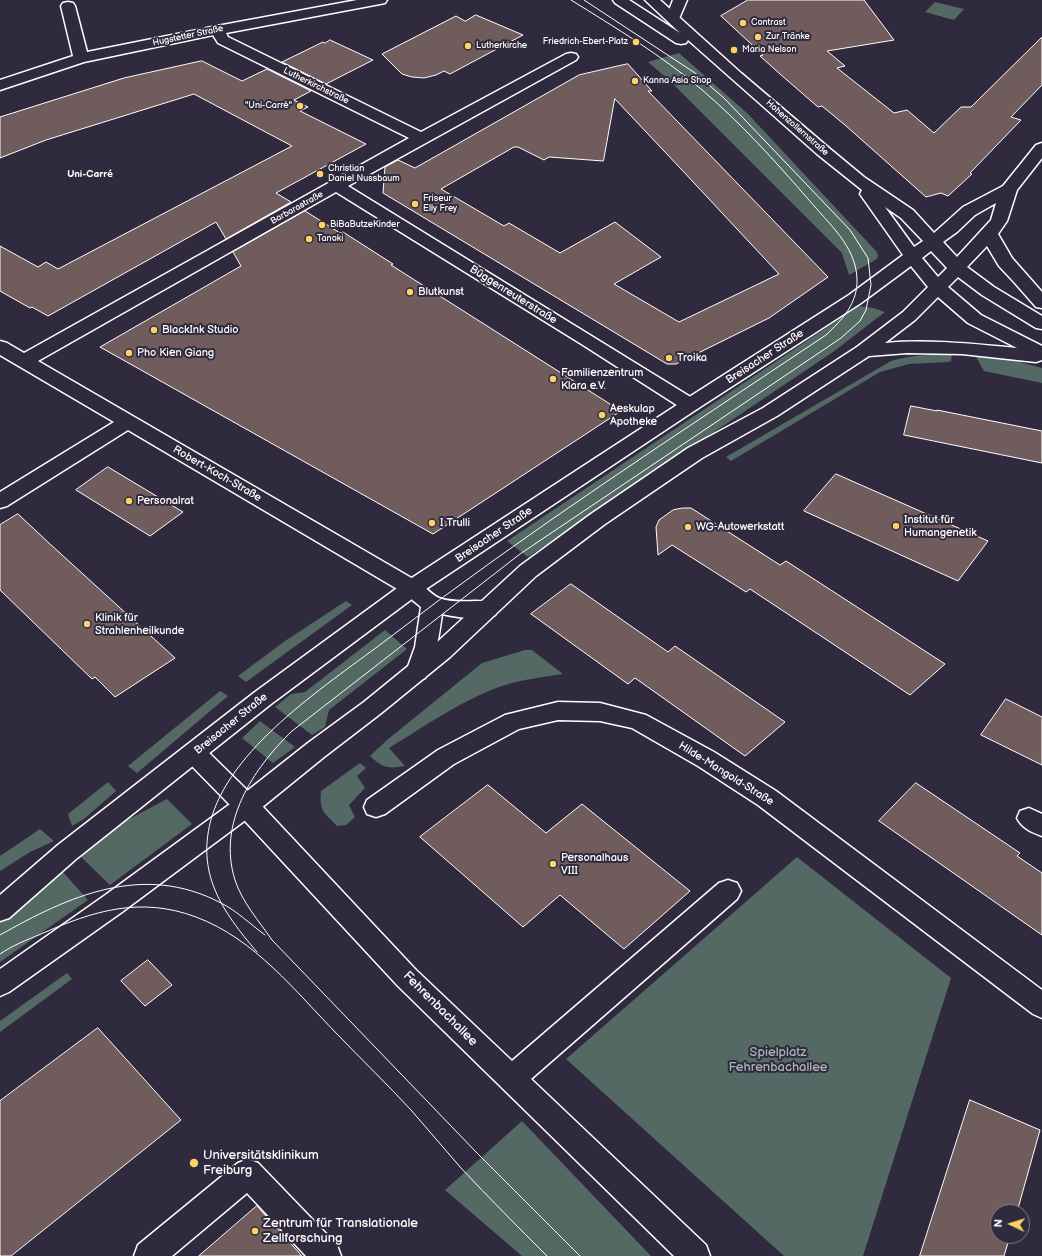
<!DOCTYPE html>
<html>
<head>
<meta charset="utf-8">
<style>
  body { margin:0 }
  #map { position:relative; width:1042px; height:1256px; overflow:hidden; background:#2f2a3d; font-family:"Balsamiq Sans",sans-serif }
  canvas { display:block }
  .north { position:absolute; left:990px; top:1204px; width:40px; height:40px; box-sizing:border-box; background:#2f2a3d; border:1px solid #827f8b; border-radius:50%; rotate:274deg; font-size:11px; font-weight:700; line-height:16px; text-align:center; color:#fff }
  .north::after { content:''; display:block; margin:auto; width:14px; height:18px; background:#ffd166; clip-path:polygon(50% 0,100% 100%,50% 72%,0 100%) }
</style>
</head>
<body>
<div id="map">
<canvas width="1042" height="1256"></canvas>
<div class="north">N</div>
</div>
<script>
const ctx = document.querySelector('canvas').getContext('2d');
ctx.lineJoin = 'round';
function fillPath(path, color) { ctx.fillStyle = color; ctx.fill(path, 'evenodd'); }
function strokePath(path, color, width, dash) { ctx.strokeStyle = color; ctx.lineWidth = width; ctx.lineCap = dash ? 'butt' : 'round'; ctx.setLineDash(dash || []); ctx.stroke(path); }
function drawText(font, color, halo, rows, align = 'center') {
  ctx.font = font + ' "Balsamiq Sans",sans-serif'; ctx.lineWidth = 4; ctx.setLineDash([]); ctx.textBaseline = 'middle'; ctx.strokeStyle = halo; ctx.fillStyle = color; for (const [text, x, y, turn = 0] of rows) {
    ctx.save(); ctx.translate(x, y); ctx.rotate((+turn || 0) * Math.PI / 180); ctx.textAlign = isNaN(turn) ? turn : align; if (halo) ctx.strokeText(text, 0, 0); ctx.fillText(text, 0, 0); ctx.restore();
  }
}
const green = new Path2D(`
  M935,2L964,9L954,20L925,12Z
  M679,53L748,114L876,251L878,255L877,259L849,275L842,253L670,81L648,62Z
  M859,306L873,308L885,312L833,352L528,557L507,541Z
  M952,354L951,361L948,362L909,364L880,372L731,461L726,457L891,361C911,355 931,354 952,354Z
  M975,355L1008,359L1042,368V383L984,371Z
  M346,601L352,605L246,682L238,676L285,641Z
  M385,630L407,649L329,710L325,727L312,735L275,707L291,694L305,692Z
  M525,650H532L563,674C544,677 524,679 505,685C465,698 425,726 389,748L405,766C387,769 383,768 370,756L387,740L482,663Z
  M220,691L228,696L137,773L128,766Z
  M260,721L295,747L273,763L242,738Z
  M360,763L366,768L357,776L365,788L349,805L355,817L346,825L337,826C324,812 319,812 321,791Z
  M108,782L116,791L84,819L72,826L68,814Z
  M167,799L192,824L110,885L80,856L116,826Z
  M40,829L54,841L30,852L0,871V856Z
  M797,857L951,978L863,1256H784L566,1059Z
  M62,871L88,900L0,962V919Z
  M67,973L72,979L0,1032V1021Z
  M522,1121L651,1256H522L445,1190Z`);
const building = new Path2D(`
  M748,0H864L894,40L827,51L845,66L837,68L894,113L907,110L934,133L961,107H971L1042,37V85L1011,117L1021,120L970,173L972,174L948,196L941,193L926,197L845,125L822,106L818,107L780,74L760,56L763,55L721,16Z
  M476,15L523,35L450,74L444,71L436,75L424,78L412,77L402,74L382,54L456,16L465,21Z
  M330,40L373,60L326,84L282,62L323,42L325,43Z
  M202,61L242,81L267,69L311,91L294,100L308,107L300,111L366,144L276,193L291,202L226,239L216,222L48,316L32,307L30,308L0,291V246L38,267L46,262L58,269L292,146L194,94L46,140L0,158V117L124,78Z
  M628,64L652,91H648L828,277L769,318L676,364H667L383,193L385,167L398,160L415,168L579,75ZM615,99L681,169L779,274L679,322L614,284L661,257L615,222L560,253L509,223L504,226L441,189L514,147H518L544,160L549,157L603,161Z
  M305,211L340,233L343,232L393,264L391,265L621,411L433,534L100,347L241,266L233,252Z
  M911,406L937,411V410L1042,431V463L904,435Z
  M108,467L183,512L150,536L76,490Z
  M836,474L988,541L958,581L804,511Z
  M683,508H691L780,565L786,561L945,664L910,695L750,589L746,592L672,545L658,555L656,527L659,520L673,510Z
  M18,514L50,544L175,658L115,697L95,677L92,679L0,590V525Z
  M571,584L668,652L675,646L785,722L745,756L635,678L628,684L531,614Z
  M1006,699L1042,717V765L981,735Z
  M916,783L1020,853L1017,856L1042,873V935L879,821Z
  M488,785L546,833L582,804L690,891L624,949L560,895L523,927L420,837Z
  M148,960L172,985L145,1006L121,981Z
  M98,1028L181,1120L11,1256H0V1101Z
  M970,1100L1040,1130L1017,1212H998V1236H1010L1004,1256H920Z
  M257,1206L302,1256H199Z`);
const minor = new Path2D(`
  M357,0H387L385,3L380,4L226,33L228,37L421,132L566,54L571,53L576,54L578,57L576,60L348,186L697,401L700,405L697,409L690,411L683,409L583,345L336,192L38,361L420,583C425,587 432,595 439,598C457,605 477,598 495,603L498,609L495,615C477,620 459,618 442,614C439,636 436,658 425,678L417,680L409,678L406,672L415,647L421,607L404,593L128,430L7,506L0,508V492L114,422L0,355V341L7,343L24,353L409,138L218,43L213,35L84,62L0,90V80L73,56L61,6L63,3L68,2L73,3L75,6L87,52L217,26Z
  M673,0H687L678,21L673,22L668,21L666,18Z
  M558,702L600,703L646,715L714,752L776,791L1042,990V1018L1033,1014L758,805L698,766L632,728L600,721L558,720L519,729L454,764L385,814L376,817L367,814L364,807L367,800L438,750L505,715Z
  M194,744L202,746L249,792L416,970L512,1061L719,883L728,880L737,883L741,891L737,899L531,1079L706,1245L710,1256H674L398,986L231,806L186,760L182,753L186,746Z
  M1029,808L1042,814V836C1031,832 1022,828 1017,818L1020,811Z
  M248,1159L258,1163L337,1245L341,1256H306L247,1193L172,1256H134L138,1245L238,1163Z`);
const major = new Path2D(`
  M613,0H629L680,33L645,0H660L741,73L829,148L864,177L913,210L934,233L963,207L1003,186L1036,145L1042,143V158L1017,190L1007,221L998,234L1012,258L1042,292V308L1036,307L1014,282L999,266L987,246L967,267L994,287L1042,316V329L1036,328L982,295L958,277L948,287L981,315L1042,346V360L1036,362L962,354L907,353L869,356L777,416L702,458L605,524L536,576L450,657L380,714L324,757L255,813L122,912L9,992L0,996V969L104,896L237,799L308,743L364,702L434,645L520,566L591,514L688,448L763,408L857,347L903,312L928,287L911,266L861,303L697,409L420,593L271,704L76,859L9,918L0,921V895L58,845L255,692L404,583L683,401L849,295L903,255L860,194L862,190L817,154L688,40L686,43L681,44L676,43L615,3ZM996,203L991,220L957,257L943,242L957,232L975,215ZM885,207L901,218L923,241L914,247ZM931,251L947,268L938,277L922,258ZM938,297L968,323L1017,348C973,344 929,339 885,343L915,320Z`);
const tram = new Path2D(`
  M0,935C69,896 143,862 221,903C237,911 250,924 265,935
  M257,952C222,911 195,873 212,816C235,743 330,683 389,638C529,530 678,434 826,335C842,320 858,303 857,279C856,246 828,223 809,200C775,161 741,123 701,89C661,55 616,28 571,0
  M0,954C13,945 27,940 41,934C93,911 140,896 196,917C255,939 295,991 338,1035C362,1060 387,1084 411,1110C428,1129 444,1149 461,1168C489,1198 518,1227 547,1256
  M580,1256L478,1154L272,940C259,921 242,902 235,880C217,823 253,769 292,731L520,554L841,338L860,321L866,310L871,285L868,258L850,230L724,98L695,73L584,0`);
const markers = [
  [743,23,4,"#ffd166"],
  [758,37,4,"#ffd166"],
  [636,42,4,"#ffd166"],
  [468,46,4,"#ffd166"],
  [734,50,4,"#ffd166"],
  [635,81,4,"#ffd166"],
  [300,106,4,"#ffd166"],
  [320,174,4,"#ffd166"],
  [415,204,4,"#ffd166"],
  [322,225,4,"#ffd166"],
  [309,239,4,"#ffd166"],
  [410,292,4,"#ffd166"],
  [154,330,4,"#ffd166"],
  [129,353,4,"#ffd166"],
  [669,358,4,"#ffd166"],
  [553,379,4,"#ffd166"],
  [602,415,4,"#ffd166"],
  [129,501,4,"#ffd166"],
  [432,523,4,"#ffd166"],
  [896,526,4,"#ffd166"],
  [688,527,4,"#ffd166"],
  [87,624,4,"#ffd166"],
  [553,864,4,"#ffd166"],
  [194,1163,5,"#ffd166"],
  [255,1231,4,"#ffd166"]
];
const farPoinames = [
  ["Contrast",751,23],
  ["Zur Tränke",766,37],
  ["Friedrich-Ebert-Platz",628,42,"right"],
  ["Lutherkirche",476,46],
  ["Maria Nelson",742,50],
  ["Kanna Asia Shop",643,81],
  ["\"Uni-Carré\"",292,106,"right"],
  ["Christian",328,169],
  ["Daniel Nussbaum",328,179],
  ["Friseur",423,199],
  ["Elly Frey",423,209],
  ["BiBaButzeKinder",330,225],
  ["Tanoki",317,239]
];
const farStreetnames = [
  ["Hugstetter Straße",188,36,-12],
  ["Lutherkirchstraße",316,86,26],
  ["Hohenzollernstraße",797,128,41],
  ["Barbarastraße",297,208,-29]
];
const farNeighbourhoodnames = [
  ["Uni-Carré",90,174]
];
const poiNames = [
  ["Blutkunst",418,292],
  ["BlackInk Studio",162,330],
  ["Pho Kien Giang",137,353],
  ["Troika",677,358],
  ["Familienzentrum",561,373],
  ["Klara e.V.",561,386],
  ["Aeskulap",610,409],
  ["Apotheke",610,422],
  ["Personalrat",137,501],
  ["Institut für",904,520],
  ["Humangenetik",904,533],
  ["I Trulli",440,523],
  ["WG-Autowerkstatt",696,527],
  ["Klinik für",95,618],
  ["Strahlenheilkunde",95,631],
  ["Personalhaus",561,858],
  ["VIII",561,871]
];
const streetNames = [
  ["Büggenreuterstraße",513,295,32],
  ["Breisacher Straße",765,357,-33],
  ["Robert-Koch-Straße",217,474,30],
  ["Breisacher Straße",494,535,-34],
  ["Breisacher Straße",231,724,-39],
  ["Hilde-Mangold-Straße",726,774,32]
];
const nearStreetnames = [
  ["Fehrenbachallee",440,1009,45]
];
const nearParknames = [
  ["Spielplatz",778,1053],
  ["Fehrenbachallee",778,1068]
];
const nearPoinames = [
  ["Universitätsklinikum",203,1156],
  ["Freiburg",203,1171],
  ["Zentrum für Translationale",263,1224],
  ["Zellforschung",263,1239]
];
fillPath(green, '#546964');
fillPath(building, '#705b5d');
strokePath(building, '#fff', 1);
strokePath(minor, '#fff', 3);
strokePath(major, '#fff', 3);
fillPath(minor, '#2f2a3d');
fillPath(major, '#2f2a3d');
strokePath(tram, '#fff', 1);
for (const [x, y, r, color] of markers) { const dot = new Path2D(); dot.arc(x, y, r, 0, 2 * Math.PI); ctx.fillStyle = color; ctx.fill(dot); strokePath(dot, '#2f2a3d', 1.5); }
drawText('9px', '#fff', '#2f2a3d', farPoinames, 'left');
drawText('9px', '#fff', '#2f2a3d', farStreetnames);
drawText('bold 10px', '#fff', '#2f2a3d', farNeighbourhoodnames);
drawText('11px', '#fff', '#2f2a3d', poiNames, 'left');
drawText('11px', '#fff', '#2f2a3d', streetNames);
drawText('13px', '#fff', '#2f2a3d', nearStreetnames);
drawText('13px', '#aab4b2', '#2f2a3d', nearParknames);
drawText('13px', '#fff', '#2f2a3d', nearPoinames, 'left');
</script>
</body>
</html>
